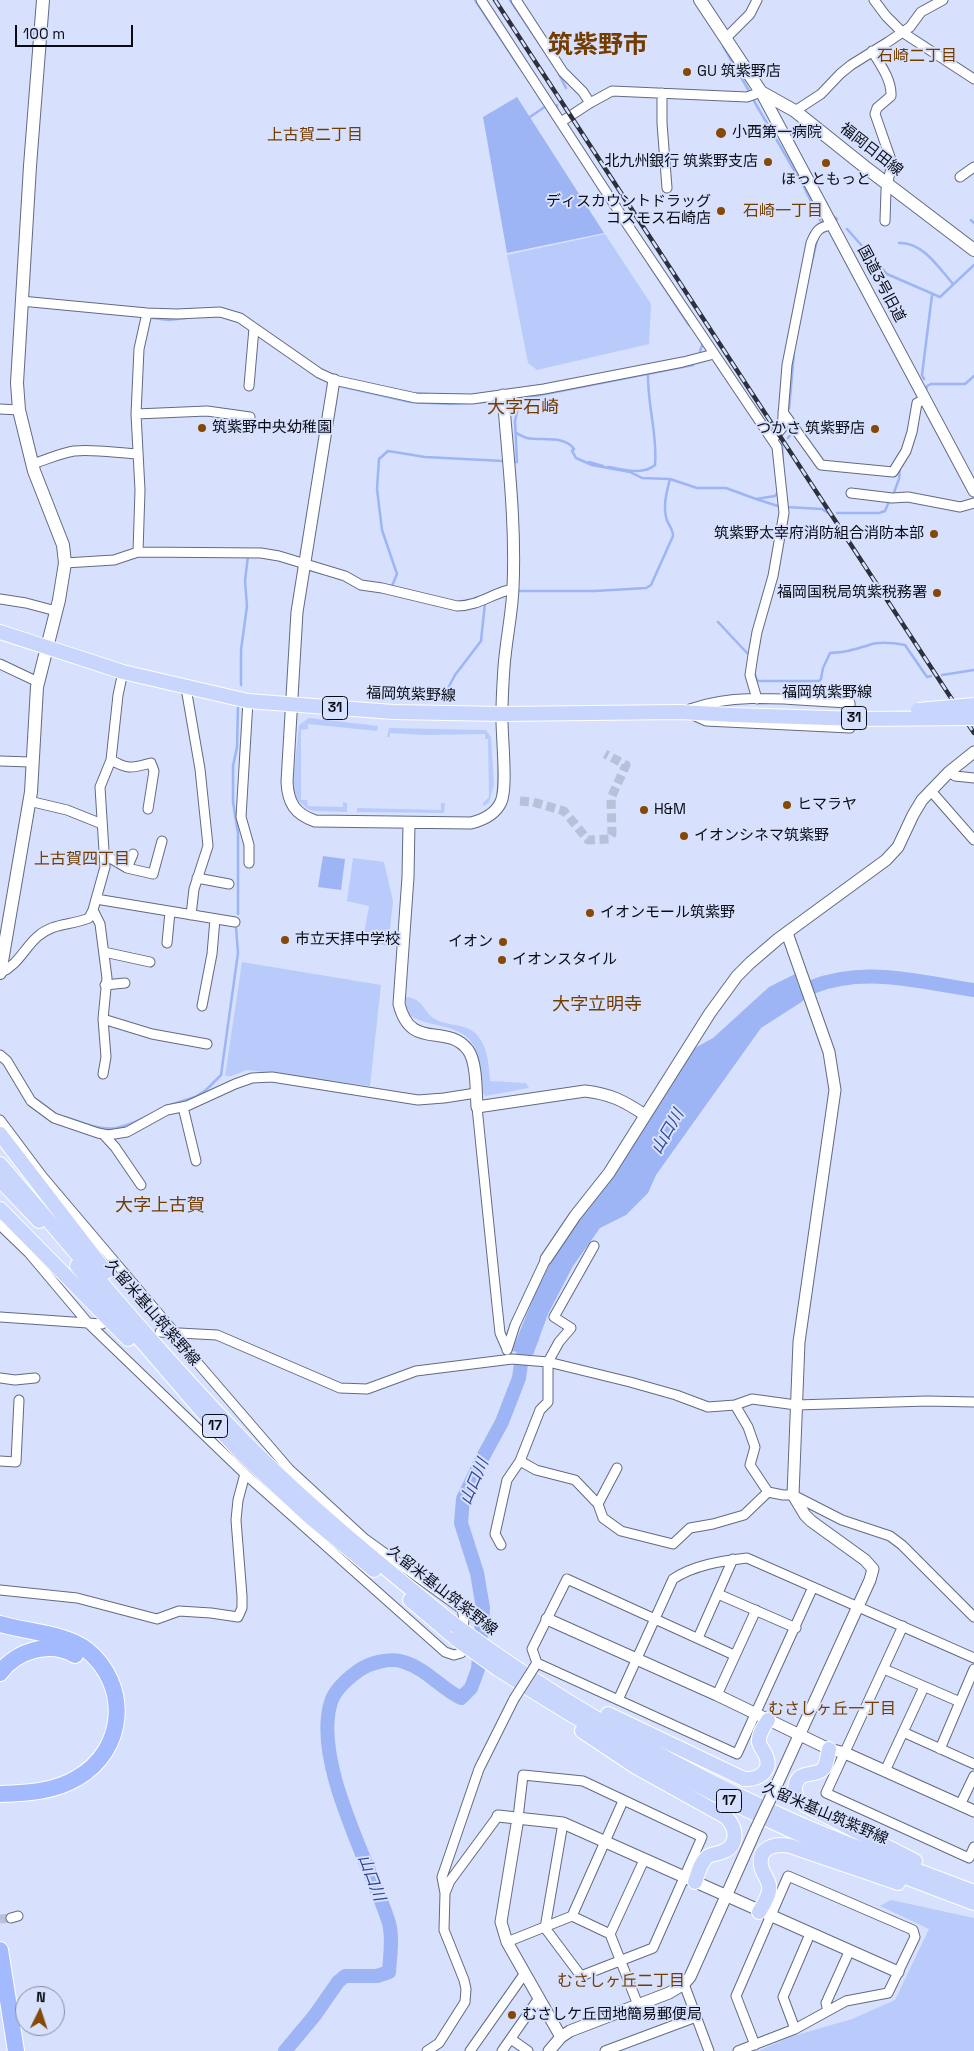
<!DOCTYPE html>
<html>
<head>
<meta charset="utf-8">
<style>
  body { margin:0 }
  #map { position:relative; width:974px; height:2051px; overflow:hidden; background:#d7e1fd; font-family:"Space Grotesk",sans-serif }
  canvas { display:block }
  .north { position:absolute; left:15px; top:1986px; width:50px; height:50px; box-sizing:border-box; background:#d7e1fd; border:1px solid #858ca0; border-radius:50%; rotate:4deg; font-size:14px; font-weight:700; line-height:20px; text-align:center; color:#090c15 }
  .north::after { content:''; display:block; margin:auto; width:18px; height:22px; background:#854805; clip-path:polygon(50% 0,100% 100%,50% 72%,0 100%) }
  .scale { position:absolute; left:15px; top:25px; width:118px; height:22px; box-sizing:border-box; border:2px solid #090c15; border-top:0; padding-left:6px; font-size:15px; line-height:18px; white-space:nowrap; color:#090c15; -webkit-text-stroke:4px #d7e1fd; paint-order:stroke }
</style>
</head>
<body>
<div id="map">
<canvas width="974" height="2051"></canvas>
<div class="north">N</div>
<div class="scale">100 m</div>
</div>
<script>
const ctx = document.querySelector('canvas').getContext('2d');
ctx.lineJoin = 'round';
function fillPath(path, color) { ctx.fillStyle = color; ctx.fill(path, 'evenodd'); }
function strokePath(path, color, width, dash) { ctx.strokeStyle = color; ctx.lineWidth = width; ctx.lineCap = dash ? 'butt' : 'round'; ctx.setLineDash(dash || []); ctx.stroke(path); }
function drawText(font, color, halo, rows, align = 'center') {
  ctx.font = font + ' "Space Grotesk","Noto Sans JP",sans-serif'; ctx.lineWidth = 4; ctx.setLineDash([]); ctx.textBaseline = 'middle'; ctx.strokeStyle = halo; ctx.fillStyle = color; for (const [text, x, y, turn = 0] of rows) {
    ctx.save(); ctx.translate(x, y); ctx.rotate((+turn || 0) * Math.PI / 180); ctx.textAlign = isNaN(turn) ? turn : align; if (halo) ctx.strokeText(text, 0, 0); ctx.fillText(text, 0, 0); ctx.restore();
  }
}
const green = new Path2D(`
  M605,234L651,304L649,344L537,370L528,363L507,255Z
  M309,718L378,726L377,731L308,724V729L301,730V800H307L308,806L343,807V802L347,803V812L314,811L308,809L296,799L293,784L299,725Z
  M389,728L486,730L491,737L494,784L489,803L483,806V803L489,797L488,739H485V734L426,735L390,733V737H387Z
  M441,803H445L444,813L357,812V808L441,810Z
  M353,858L384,862L393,901L388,946L363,940L369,906L347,901Z
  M242,962L381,985L370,1086L247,1070L231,1076H225Z
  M405,997C424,998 422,1011 435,1019C445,1025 459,1024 469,1029C487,1038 489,1063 490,1081L526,1083L529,1088L485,1096C475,1083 482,1062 474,1046C461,1022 428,1029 408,1014Z
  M891,1900L974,1918V2051H758L790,2037L852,2019L895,2000L929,1929L880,1906Z`);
const water = new Path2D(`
  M517,97L604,233L507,253L483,117Z
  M323,856L345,859L341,890L318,887Z
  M795,974L803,1001L761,1028L656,1175L648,1193L626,1215L600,1228L573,1266L548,1314L533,1355L512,1351L536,1291L558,1248L675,1073L695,1048L713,1038L769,987Z`);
const stream = new Path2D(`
  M475,0L520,68
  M510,0L545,52
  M723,46L749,91
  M559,74L566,88
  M754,101L804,187L821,222
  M557,107V105
  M530,117L546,106
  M833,216L837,219
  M971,220L974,223
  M847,229L887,274L940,297L974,265
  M899,243C922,241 940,269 953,284
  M648,263L689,325
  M810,270L818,236
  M153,318L169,320L186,318
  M700,351L703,343
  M924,379L922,375L932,295
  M340,386L410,402L451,404L498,401
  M926,390L927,386L931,384H965L974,376
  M509,400L520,399
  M789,409L794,353
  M788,428L791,434L788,438
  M516,433C519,434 523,437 527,438C541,441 565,435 574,449L572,451L576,458L592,465L630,472L642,478L670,479L697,488H726L756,499L775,496L779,492
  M782,443L783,466
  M514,462H517L515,421L520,399L693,365
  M589,462L603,466
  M608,467C623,469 642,476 655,465C658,436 647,404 648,373
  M893,495L899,479L900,467
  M756,499L781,507
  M786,507L822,509L828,513
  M837,513H879L885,511L890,499
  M282,561L295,565
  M309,570L322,573
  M374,583L392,586L397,574L382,530L377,489L379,459L388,451L425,457L503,461
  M515,591H595L646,588L651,585L673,536C673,528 667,524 666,517C663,504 667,491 670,479
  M718,622L747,653
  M754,671L757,681H819L821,679L823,668L830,653C848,652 852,650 869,645C879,641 894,643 905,645L927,677L931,676
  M942,675L974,670
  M241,685V650L247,606L245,581L248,556
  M445,694L455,675L481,641L485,603
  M238,914V833L233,802V766L237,747L238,706
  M167,1106L195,1097L206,1090L221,1075L238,953L236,927
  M65,1117C107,1131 112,1135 153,1113`);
const river = new Path2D(`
  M786,1003C794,998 803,991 812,987C865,966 920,982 974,990
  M285,2051L315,2015L338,1982L345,1976H377L389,1972C390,1957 393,1938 389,1923C371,1865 312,1762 331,1702C335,1689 347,1679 358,1671C369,1663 390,1657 404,1662C427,1669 440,1688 461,1698L471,1688L478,1669L483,1608L477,1573L461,1523L463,1499L483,1457L502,1422L519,1378L522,1357L532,1338`);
const minorTunnel = new Path2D(`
  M520,801L533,802L564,811L588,840L609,839L612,834L611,798L626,765L605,754
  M0,1919L11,1918`);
const minor = new Path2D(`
  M481,0L629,227L777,447L784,513L773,576L757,632L753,655L750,675L757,699
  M516,0L563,72L583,92L590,103
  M874,0L886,16L902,32L974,79
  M726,38L750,14L757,0
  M872,51C880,64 892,80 891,96L877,108L875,114L890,157L891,168L886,190L885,221
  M662,93V123L667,188
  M795,111L821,94L840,74L851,65L888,42L910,27L921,12L943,0
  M561,122L590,103L612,91L747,97L761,92
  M960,177L974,167
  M21,301L147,313L177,314L220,312L240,318L319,373L334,380L416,398L472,399L544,389L683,362L714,354
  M249,386L254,328
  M0,409L19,410
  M783,412L821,465L893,472L906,451L912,432L917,403L925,399
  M136,414L207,411L250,417
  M773,439L782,428L787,365L811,243C816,231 819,226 833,225
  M32,464C46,460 60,453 74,451C95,449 116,453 137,454
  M851,493L892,498L908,497L960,507L974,503
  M138,552L140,490L136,414L139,349L147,313
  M65,563L114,560L138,552L261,553L279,556L345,576L361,585L382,588L457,606C479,606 492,593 513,589
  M0,599L26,603L56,611
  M0,664L38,682
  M186,688L200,769L208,846L194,889L191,915
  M248,701L241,817L249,845V863
  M690,709C739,691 798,701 850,703V728L706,721L695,716
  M111,760C129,770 131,768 151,763L154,771L148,809
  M0,761L31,762
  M949,772L955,776L974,778
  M931,791L974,840
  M29,801L67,810L102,824
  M105,855L127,868L133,854
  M127,868L153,874L162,841
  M197,878L229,884
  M96,899L235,922
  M93,910L100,924L107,978L103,1019L106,1057L103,1074
  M167,943L170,912
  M104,952L150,962
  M0,973C18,965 23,950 37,937C54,922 70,926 89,918L93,910L105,867L100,787L111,760L118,695L123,672
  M105,985L125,983
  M202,1006L212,954L215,919
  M103,1019L152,1034L207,1044
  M0,1055L7,1061L31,1101L54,1118L98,1133L108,1135L127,1132L167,1110L187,1106L235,1084L252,1078L272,1077L418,1100L444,1098L476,1093
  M183,1107L196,1161
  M477,1107L497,1305L500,1333L507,1349
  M0,1120L42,1176L175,1333L177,1339L289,1469L365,1539L462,1609L464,1619L461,1653L454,1655L445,1652L245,1474L88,1323L29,1253L0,1225
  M103,1134L115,1147L141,1185
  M0,1317L102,1324
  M160,1332L217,1335L340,1388L367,1389L416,1371L512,1359L548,1362L630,1382L676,1395L708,1407L735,1405L752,1399L796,1405L927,1401L974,1402
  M507,1350L515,1325L546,1259
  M0,1378L15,1380L35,1378
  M735,1405L748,1427L755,1447L750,1465L768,1492L783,1495H793L842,1520L890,1536L902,1545L974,1617
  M0,1461L16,1462L19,1400
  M520,1461L536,1470L575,1480L598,1504L603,1518L621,1531L673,1544L690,1528L713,1524L744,1515L768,1492
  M598,1504L617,1468
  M501,1545L495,1534L507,1480L520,1461L540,1410L548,1402V1362L559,1342L571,1328L554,1317L594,1246
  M0,1590L77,1598L157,1619L179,1611L211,1613L238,1617L242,1608V1596L236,1520L238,1500L245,1474
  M718,1594L796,1628
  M903,1626L826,1793L969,1858L974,1847
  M698,1638L733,1559
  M537,1663L737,1754L813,1587
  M535,1666L537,1663L532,1649L567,1579L734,1655
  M884,1669L960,1702
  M717,1695L756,1610
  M618,1700L673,1579C694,1565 721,1561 747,1558L974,1658
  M903,1732L974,1764
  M940,1749L974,1669
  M885,1771L924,1687
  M960,1805L974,1776
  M518,1818L523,1775L583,1781L702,1837L653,1948L581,1976L545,1928L563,1823
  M445,1893L450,1881L498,1816
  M572,1916L623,1801
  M11,1918L18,1916
  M610,1934L644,1860
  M507,1942L572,1916L610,1934L638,2005
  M684,1984L709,2051
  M828,2011L826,2003L849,1952
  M795,2029L783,1997L810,1934
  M511,2039L528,2051
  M427,2051L439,2043L465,2002L466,1989L464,1980L444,1930L445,1893L442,1877L479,1769L514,1699
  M470,2051L525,1973
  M502,2051L539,1998
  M605,2051L696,2017
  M738,2051L795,2029L846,2001L888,1993L915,1937L913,1930L788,1876L736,1996L755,2045`);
const tertiary = new Path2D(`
  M761,92L974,491
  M334,380L297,612L287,782C288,803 295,814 315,821L471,823C483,820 495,815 501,802C508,786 501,733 502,712C502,697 503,682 504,667C506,640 512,614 513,588C516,523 508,459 503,395
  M409,823L408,877L399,1004C411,1052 446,1022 468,1050C477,1062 476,1092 477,1107L585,1091C611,1094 624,1101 645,1115
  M546,1259L575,1216L609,1173L710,1013L737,976L750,963L778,939L886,860L898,847L913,815L922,800L949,772L974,752
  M547,1619L717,1695L829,1749L845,1753L974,1811
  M772,1795L870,1580L873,1569L865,1560L811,1521L805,1515L793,1495L799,1342L835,1090L829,1052L787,933
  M498,1816L563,1823L898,1972
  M518,1818L501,1922L507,1942L561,2037
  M549,2051L561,2037L570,2031L669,1993L684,1984L690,1977L756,1829`);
const secondary = new Path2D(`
  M700,0L761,92L795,111L865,167L974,250
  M0,973L31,792L37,687L59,600L65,563L63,545L34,471L19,410L17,383L30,166L43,0`);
const primary = new Path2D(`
  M0,632L123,672L248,701L393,712L502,714L680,712L734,715
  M0,1134L106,1272
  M0,1164C82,1259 162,1357 250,1447C314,1511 385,1568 455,1625
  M0,1180L39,1221
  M0,1209L128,1339
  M77,1266L200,1409L242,1454L311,1518L374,1570
  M410,1600L456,1639
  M500,1657C588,1717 683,1770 780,1815C843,1844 909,1867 974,1892
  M498,1669C588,1727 680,1779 777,1824C841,1854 908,1878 974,1903
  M608,1714L744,1779C757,1780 773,1772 766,1756C764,1751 760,1747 759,1742C758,1734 764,1727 768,1720
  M582,1731L636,1767L726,1817C737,1828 739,1846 722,1852C717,1854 711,1854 707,1857C700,1863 698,1874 695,1882
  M829,1749C828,1754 827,1763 824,1768C816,1778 796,1768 795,1789C795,1797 799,1801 805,1805L915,1861
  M759,1912C763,1905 768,1898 769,1891C771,1880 762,1875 761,1865C758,1847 776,1843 790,1846L898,1883`);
const motorway = new Path2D(`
  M0,1624C26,1632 65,1633 87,1650C130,1685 126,1750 77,1778C54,1792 27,1793 0,1794
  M0,1673C16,1651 50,1640 75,1655
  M0,1950L16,2051`);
const rail = new Path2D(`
  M495,0L974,733`);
const minorBridge = new Path2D(`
  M514,1699L535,1666`);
const tertiaryBridge = new Path2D(`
  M756,1829L772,1795`);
const primaryBridge = new Path2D(`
  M918,710L974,705
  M734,715L860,719L974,718
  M455,1625L500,1657
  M456,1639L498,1669`);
const markers = [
  [687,72,5,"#854805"],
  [721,133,6,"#854805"],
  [768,162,5,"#854805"],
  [826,163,5,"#854805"],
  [721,211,5,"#854805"],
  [202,428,5,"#854805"],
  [875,429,5,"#854805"],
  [934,534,5,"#854805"],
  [937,593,5,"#854805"],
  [787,805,5,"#854805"],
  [644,810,5,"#854805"],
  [684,836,5,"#854805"],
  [590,913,5,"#854805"],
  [285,940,5,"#854805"],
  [503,942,5,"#854805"],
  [502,960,5,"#854805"],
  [512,2015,5,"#854805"]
];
const shields = [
  [335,708,25],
  [854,718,25],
  [215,1426,25],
  [729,1801,25]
];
const shieldNames = [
  ["31",335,708],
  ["31",854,718],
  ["17",215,1426],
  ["17",729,1801]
];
const poiNames = [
  ["GU 筑紫野店",697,72],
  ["小西第一病院",732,133],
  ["北九州銀行 筑紫野支店",758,162,"right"],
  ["ほっともっと",826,180,"center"],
  ["ディスカウントドラッグ",711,202,"right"],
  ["コスモス石崎店",711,219,"right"],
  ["筑紫野中央幼稚園",212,428],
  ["つかさ 筑紫野店",865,429,"right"],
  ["筑紫野太宰府消防組合消防本部",924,534,"right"],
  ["福岡国税局筑紫税務署",927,593,"right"],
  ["ヒマラヤ",797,805],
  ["H&M",654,810],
  ["イオンシネマ筑紫野",694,836],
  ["イオンモール筑紫野",600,913],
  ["市立天拝中学校",295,940],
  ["イオン",493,942,"right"],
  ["イオンスタイル",512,960],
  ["むさしケ丘団地簡易郵便局",522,2015]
];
const streetNames = [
  ["福岡日田線",871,150,38],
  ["国道3号旧道",881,284,62],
  ["福岡筑紫野線",827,693],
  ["福岡筑紫野線",411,695,2],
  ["久留米基山筑紫野線",152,1313,49],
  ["久留米基山筑紫野線",442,1591,38],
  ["久留米基山筑紫野線",825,1814,23]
];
const neighbourhoodNames = [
  ["石崎二丁目",917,57],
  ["上古賀二丁目",315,136],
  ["石崎一丁目",783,212],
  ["上古賀四丁目",82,860],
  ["むさしヶ丘一丁目",832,1710],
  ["むさしヶ丘二丁目",621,1982]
];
const waterNames = [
  ["山口川",668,1132,-60],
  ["山口川",475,1482,-67],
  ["山口川",371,1878,69]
];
const quarterNames = [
  ["大字石崎",523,408],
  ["大字立明寺",597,1005],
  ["大字上古賀",160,1206]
];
const townNames = [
  ["筑紫野市",598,46]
];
fillPath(green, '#b9cbfb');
fillPath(water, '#9db4f5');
strokePath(stream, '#9db4f5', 2.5);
strokePath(river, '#9db4f5', 14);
strokePath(minorTunnel, '#b8c1da', 9, [9, 4.5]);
strokePath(minor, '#626b83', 11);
strokePath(tertiary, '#626b83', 13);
strokePath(secondary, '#626b83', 14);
strokePath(primary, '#fff', 16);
strokePath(motorway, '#fff', 18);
strokePath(minor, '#fff', 9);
strokePath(tertiary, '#fff', 11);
strokePath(secondary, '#fff', 12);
strokePath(primary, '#c8d6fe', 14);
strokePath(motorway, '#a3bbfe', 16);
strokePath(rail, '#2d313d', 4.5);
strokePath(rail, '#d7e1fd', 2.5, [8]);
strokePath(minorBridge, '#626b83', 11, []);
strokePath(tertiaryBridge, '#626b83', 13, []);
strokePath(primaryBridge, '#fff', 16, []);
strokePath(minorBridge, '#fff', 9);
strokePath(tertiaryBridge, '#fff', 11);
strokePath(primaryBridge, '#c8d6fe', 14);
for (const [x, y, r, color] of markers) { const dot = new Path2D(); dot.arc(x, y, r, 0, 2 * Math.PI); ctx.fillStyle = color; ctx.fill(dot); strokePath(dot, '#d7e1fd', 2); }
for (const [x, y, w] of shields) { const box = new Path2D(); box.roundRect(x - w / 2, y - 11.5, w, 23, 4); ctx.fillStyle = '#d7e1fd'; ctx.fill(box); strokePath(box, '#090c15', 1); }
drawText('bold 14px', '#090c15', null, shieldNames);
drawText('15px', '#090c15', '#d7e1fd', poiNames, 'left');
drawText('15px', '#090c15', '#d7e1fd', streetNames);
drawText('16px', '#743d00', '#d7e1fd', neighbourhoodNames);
drawText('italic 16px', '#344893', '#d7e1fd', waterNames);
drawText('18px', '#743d00', '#d7e1fd', quarterNames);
drawText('bold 25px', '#743d00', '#d7e1fd', townNames);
</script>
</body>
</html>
